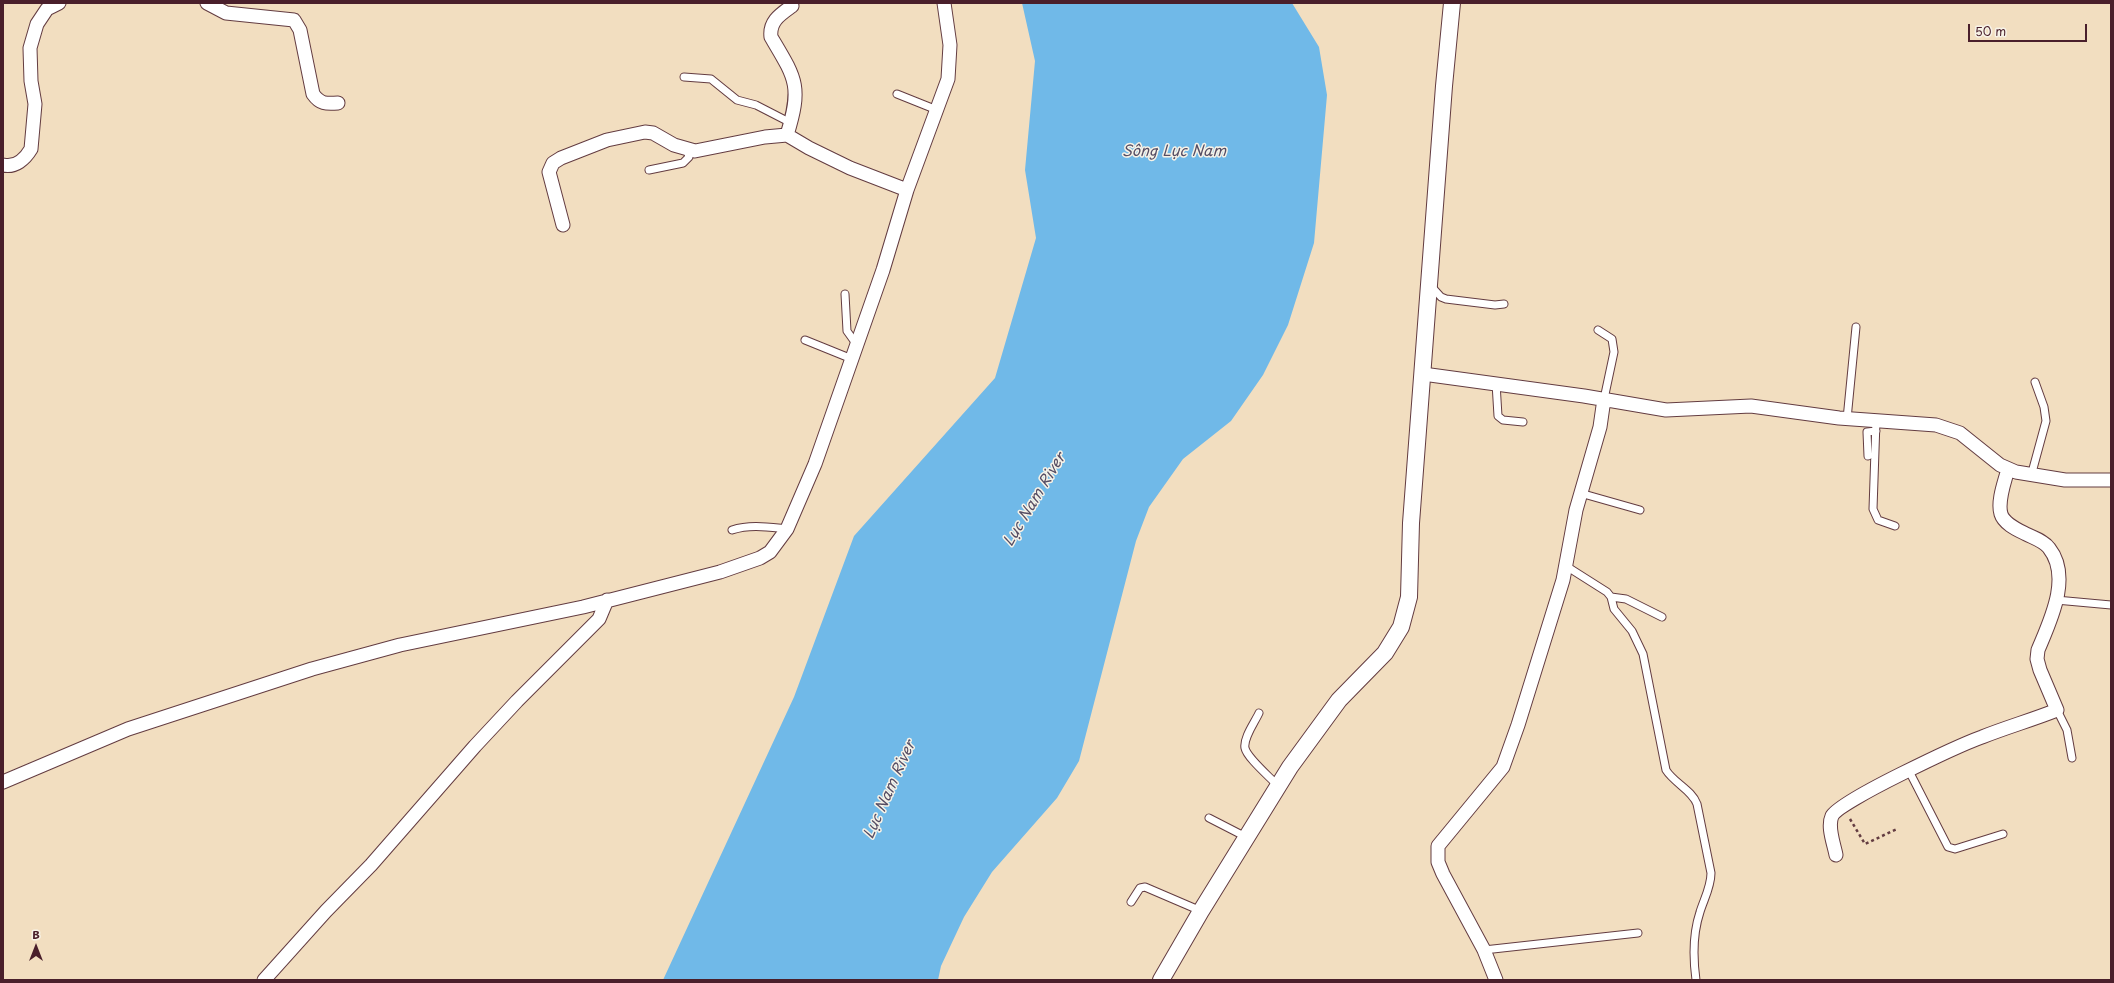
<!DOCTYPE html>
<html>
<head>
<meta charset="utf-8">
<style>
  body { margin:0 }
  #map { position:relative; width:2114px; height:983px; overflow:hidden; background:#f2dec0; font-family:"Playpen Sans",sans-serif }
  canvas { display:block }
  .frame { position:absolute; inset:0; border:4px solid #4a1f2b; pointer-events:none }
  .north { position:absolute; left:16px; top:927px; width:40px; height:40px; -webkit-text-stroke:3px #f7f3e8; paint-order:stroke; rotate:0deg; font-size:11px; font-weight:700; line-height:16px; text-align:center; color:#4a1f2b }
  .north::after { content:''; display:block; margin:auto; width:14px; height:18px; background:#4a1f2b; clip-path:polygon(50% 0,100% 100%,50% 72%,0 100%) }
  .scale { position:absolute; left:1968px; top:24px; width:119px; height:18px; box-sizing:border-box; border:2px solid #4a1f2b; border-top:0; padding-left:5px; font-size:12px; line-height:14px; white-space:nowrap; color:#4a1f2b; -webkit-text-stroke:3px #f7f3e8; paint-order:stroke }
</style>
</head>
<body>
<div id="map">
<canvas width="2114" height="983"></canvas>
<div class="frame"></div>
<div class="north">B</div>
<div class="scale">50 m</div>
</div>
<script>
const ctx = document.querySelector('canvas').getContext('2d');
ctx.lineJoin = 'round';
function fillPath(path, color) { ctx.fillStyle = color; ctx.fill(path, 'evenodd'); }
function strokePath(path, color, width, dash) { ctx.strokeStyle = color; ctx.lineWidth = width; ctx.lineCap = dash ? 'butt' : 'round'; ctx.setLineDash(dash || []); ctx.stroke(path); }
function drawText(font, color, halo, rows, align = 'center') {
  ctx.font = font + ' "Playpen Sans",sans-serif'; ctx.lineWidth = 3; ctx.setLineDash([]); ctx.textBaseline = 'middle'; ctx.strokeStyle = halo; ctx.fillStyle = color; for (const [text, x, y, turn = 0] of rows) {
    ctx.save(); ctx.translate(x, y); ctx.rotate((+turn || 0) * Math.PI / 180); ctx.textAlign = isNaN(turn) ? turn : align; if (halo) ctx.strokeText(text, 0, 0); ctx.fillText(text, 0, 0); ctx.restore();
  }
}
const water = new Path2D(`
  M1022,3H1292L1319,47L1327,95L1314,243L1288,325L1263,375L1231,421L1183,459L1149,507L1136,541L1079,761L1057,798L992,872L964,917L941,966L938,980H663L794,697L854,536L995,378L1036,238L1025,170L1035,61Z`);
const path = new Path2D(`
  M1850,819L1865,844L1897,829`);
const service = new Path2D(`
  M684,77L711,79L737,100L756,105L791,123
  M897,94L937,110
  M649,170L683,163L689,157L687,150
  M1431,286L1441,297L1446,299L1495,305L1504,304
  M845,294L847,331L857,345
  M1598,330L1612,339L1614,352L1604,399
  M805,340L852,359
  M1496,383L1498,416L1503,420L1523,422
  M1847,419L1856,327
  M1876,421L1873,509L1878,520L1895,526
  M1868,456L1867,432L1876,431
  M2031,476L2046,421L2044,407L2035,382
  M1580,493L1640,510
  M732,530C750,524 768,527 787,529
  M1566,566L1607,592L1611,597L1614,609L1632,631L1643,654L1666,770C1674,783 1692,790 1697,804L1711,873C1711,887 1704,899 1700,912C1693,933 1693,958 1696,980
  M1611,597L1626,599L1662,617
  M2056,600L2111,605
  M2057,710L2067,730L2072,758
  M1259,713C1255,722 1243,738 1245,748C1247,758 1271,778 1278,786
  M1909,771L1948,847L1955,849L2003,834
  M1209,818L1246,837
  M1131,902L1140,888L1145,887L1201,911
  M1484,950L1638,933`);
const minor = new Path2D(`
  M207,3L226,13L294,20L300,30L313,94C320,104 326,104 338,103
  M792,6C781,14 769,21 771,37C796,79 802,86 787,135L809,148L850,168L907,190
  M3,165C15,168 25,159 31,149L35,104L31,81L30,48L37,24L47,9L59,3
  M563,225L549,172L553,163L561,158L607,140L645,132L653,133L674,145L695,151L765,137L787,135
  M1423,374L1584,396L1666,410L1751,406L1839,418L1936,425L1960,433L2000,465L2016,472L2065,480H2111
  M3,782L128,729L312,669L400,645L583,607L720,572L760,558L770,552L787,529L815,464L883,270L907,190L948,79L950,45L944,3
  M1836,855C1834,844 1827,827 1832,816C1839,801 1960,745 1982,737C2007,727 2032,720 2057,710L2040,670L2037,659L2038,650C2050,621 2072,577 2049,548C2044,541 2034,538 2026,534C2018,530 2004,524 2001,514C1997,501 2005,481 2008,469
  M264,980L326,911L371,865L475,746L517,701L599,619L607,600
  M1496,980L1484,950L1443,874L1438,862V846L1503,767L1518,725L1563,580L1576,510L1600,427L1604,399`);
const tertiary = new Path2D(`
  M1161,980L1201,911L1290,767L1339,700L1385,653L1401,627L1409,597L1411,523L1444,86L1452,3`);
const waterNames = [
  ["Sông Lục Nam",1174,152],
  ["Lục Nam River",1035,500,-59],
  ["Lục Nam River",890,790,-66]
];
fillPath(water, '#70b9e8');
strokePath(service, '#633c41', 9);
strokePath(minor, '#633c41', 15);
strokePath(tertiary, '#633c41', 18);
strokePath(path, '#633c41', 2.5, [3, 3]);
strokePath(service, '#fff', 7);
strokePath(minor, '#fff', 13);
strokePath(tertiary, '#fff', 16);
drawText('italic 15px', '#554d64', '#f7f3e8', waterNames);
</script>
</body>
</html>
